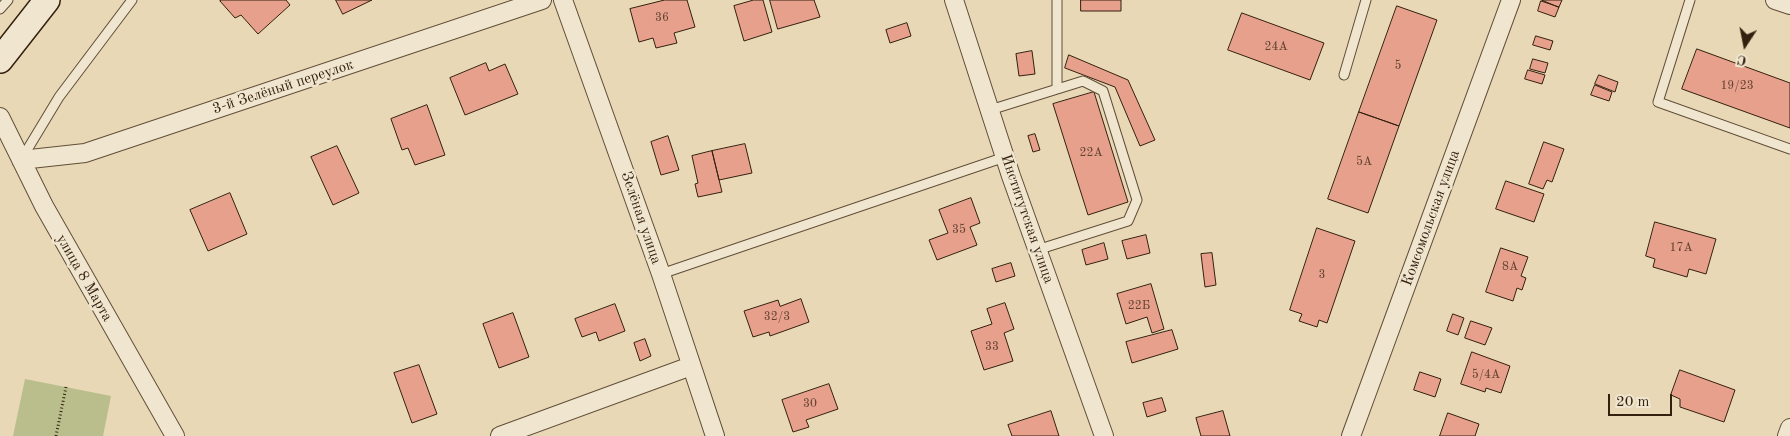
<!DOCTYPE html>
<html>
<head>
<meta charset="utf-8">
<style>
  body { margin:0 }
  #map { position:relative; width:1790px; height:436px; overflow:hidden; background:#e8d8b6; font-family:"Old Standard TT",serif }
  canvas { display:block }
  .north { position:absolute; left:1720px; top:20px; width:50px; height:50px; -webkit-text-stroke:4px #f0e6d0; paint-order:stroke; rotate:191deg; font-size:14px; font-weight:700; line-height:20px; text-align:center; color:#34200e }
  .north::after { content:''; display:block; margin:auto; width:18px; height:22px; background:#34200e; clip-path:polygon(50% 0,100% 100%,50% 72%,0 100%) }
  .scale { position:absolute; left:1608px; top:394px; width:64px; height:22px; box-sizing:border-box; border:2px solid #34200e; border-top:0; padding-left:6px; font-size:15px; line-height:18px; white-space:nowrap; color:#34200e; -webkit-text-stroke:4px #f0e6d0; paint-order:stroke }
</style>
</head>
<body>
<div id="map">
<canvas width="1790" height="436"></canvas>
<div class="north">С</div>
<div class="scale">20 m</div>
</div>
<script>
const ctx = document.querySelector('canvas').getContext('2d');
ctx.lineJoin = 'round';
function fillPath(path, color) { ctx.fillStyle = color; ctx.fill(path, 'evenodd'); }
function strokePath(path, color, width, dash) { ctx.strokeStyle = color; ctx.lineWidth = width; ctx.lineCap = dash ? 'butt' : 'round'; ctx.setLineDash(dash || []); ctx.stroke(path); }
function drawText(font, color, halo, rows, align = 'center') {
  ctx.font = font + ' "Old Standard TT",serif'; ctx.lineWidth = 5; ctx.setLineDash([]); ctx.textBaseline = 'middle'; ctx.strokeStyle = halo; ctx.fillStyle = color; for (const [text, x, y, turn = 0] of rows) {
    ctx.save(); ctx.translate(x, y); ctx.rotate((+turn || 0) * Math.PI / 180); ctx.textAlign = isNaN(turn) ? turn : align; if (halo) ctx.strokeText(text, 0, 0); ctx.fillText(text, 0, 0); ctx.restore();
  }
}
const green = new Path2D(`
  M25,379L111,396L103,436H13Z`);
const building = new Path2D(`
  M222,0H286L290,5L258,34L241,15L235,18L220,1Z
  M336,0H372L343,14Z
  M665,0H687L695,27L674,33L677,43L656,48L653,38L639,42L630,9Z
  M754,0H763L772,32L744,41L734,6Z
  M770,0H814L820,17L778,29Z
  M1081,0H1121V11H1081Z
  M1542,0H1562L1559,7Z
  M1541,1L1559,7L1555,17L1538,11Z
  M1397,6L1437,20L1399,126L1359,112Z
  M1242,13L1324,43L1310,80L1228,50Z
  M907,23L911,36L890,43L886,30Z
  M1536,36L1553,41L1550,50L1533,45Z
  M1697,49L1790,83V128L1682,89Z
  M1032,51L1035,74L1019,76L1016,54Z
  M1069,55L1128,80L1155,140L1140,146L1115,87L1065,68Z
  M1533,59L1548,63L1545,73L1530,69Z
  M486,63L489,71L505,64L518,94L465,115L450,78Z
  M1528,70L1545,75L1542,84L1525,79Z
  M1599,75L1618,82L1615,92L1595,84Z
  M1595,85L1612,92L1609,101L1591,95Z
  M1094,92L1128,202L1088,215L1053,104Z
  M427,105L445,155L415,165L408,148L402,150L391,119Z
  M1359,112L1399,126L1368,213L1328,199Z
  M1035,134L1040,150L1033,152L1028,136Z
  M668,136L679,170L661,175L651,142Z
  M1544,142L1564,149L1552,182L1547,180L1543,189L1529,184Z
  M745,144L752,173L719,180L712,151Z
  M337,146L359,193L333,205L311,157Z
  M712,151L722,192L698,197L695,184L698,183L692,156Z
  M1506,181L1544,194L1534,222L1496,209Z
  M230,193L247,234L208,251L190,210Z
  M971,198L980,223L970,227L977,245L937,260L929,240L948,233L939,210Z
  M1655,222L1716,239L1706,274L1689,269L1687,277L1653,267L1655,259L1646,256Z
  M1317,228L1355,241L1327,323L1319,320L1317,327L1299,321L1302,314L1290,310Z
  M1146,235L1150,253L1127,259L1122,241Z
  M1104,243L1108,259L1086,265L1082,250Z
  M1501,248L1528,257L1521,276L1526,278L1522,290L1517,288L1513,301L1486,292Z
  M1212,253L1216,285L1205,287L1201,254Z
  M1011,263L1015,276L996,282L992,269Z
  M1151,284L1164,329L1152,333L1147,317L1126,324L1117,294Z
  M801,299L809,322L770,336L769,332L753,337L744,311L778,300L780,306Z
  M1005,303L1014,329L1004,333L1013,361L984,370L971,331L992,324L987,309Z
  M615,304L625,331L599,341L596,332L582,337L575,319Z
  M513,313L529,357L499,368L483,324Z
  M1453,314L1464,318L1458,335L1447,331Z
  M1471,321L1492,328L1485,345L1465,338Z
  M1172,330L1178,349L1132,363L1126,342Z
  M645,339L651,356L640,361L634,343Z
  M1472,352L1510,366L1501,393L1486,388L1485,392L1461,384Z
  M419,365L437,414L412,423L394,373Z
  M1680,370L1735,390L1724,422L1680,407V399L1671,395Z
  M1420,372L1441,379L1435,397L1414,390Z
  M829,384L838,409L806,420L809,427L793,432L782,400Z
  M1162,398L1166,411L1147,417L1143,403Z
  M1051,411L1059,436H1012L1008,425Z
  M1223,411L1230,436H1201L1196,418Z
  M1448,413L1479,424L1475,436H1440Z`);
const path = new Path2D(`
  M56,436L66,387`);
const lane = new Path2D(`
  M1690,0L1658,102L1790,149
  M0,9L8,0
  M1344,75L1366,0
  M1057,89V0
  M990,110L1083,81L1103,91L1137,200L1128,221L1037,250
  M21,160L59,97L132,0
  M661,274L1005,157`);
const street = new Path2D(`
  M563,0L661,274L715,436
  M954,0L1011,176L1104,436
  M1775,0L1790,5
  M0,117L44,206L175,436
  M21,160L85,153L542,0
  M500,436L691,366
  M1351,436L1511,0
  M1787,436L1790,428`);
const secondary = new Path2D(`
  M0,60L47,0`);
const numberNames = [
  ["36",662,18],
  ["24А",1276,47],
  ["5",1398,66],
  ["19/23",1737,86],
  ["22А",1091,153],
  ["5А",1364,162],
  ["35",959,230],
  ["17А",1681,248],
  ["8А",1510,267],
  ["3",1322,275],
  ["22Б",1139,306],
  ["32/3",777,317],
  ["33",992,347],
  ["5/4А",1486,375],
  ["30",810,404]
];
const streetNames = [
  ["3-й Зелёный переулок",283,87,-18],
  ["Зелёная улица",641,218,71],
  ["Комсомольская улица",1431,218,-70],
  ["Институтская улица",1027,219,71],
  ["улица 8 Марта",84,278,60]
];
fillPath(green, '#b9be8c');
fillPath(building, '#e6a08c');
strokePath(building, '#34200e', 1);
strokePath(lane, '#614e38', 11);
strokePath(street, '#614e38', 20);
strokePath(secondary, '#34200e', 28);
strokePath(path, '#34200e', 3, [1, 2.5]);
strokePath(lane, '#f0e6d0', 9);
strokePath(street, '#f0e6d0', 18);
strokePath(secondary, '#f0e6d0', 25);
drawText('12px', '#60402e', null, numberNames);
drawText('15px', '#34200e', '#f0e6d0', streetNames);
</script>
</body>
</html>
